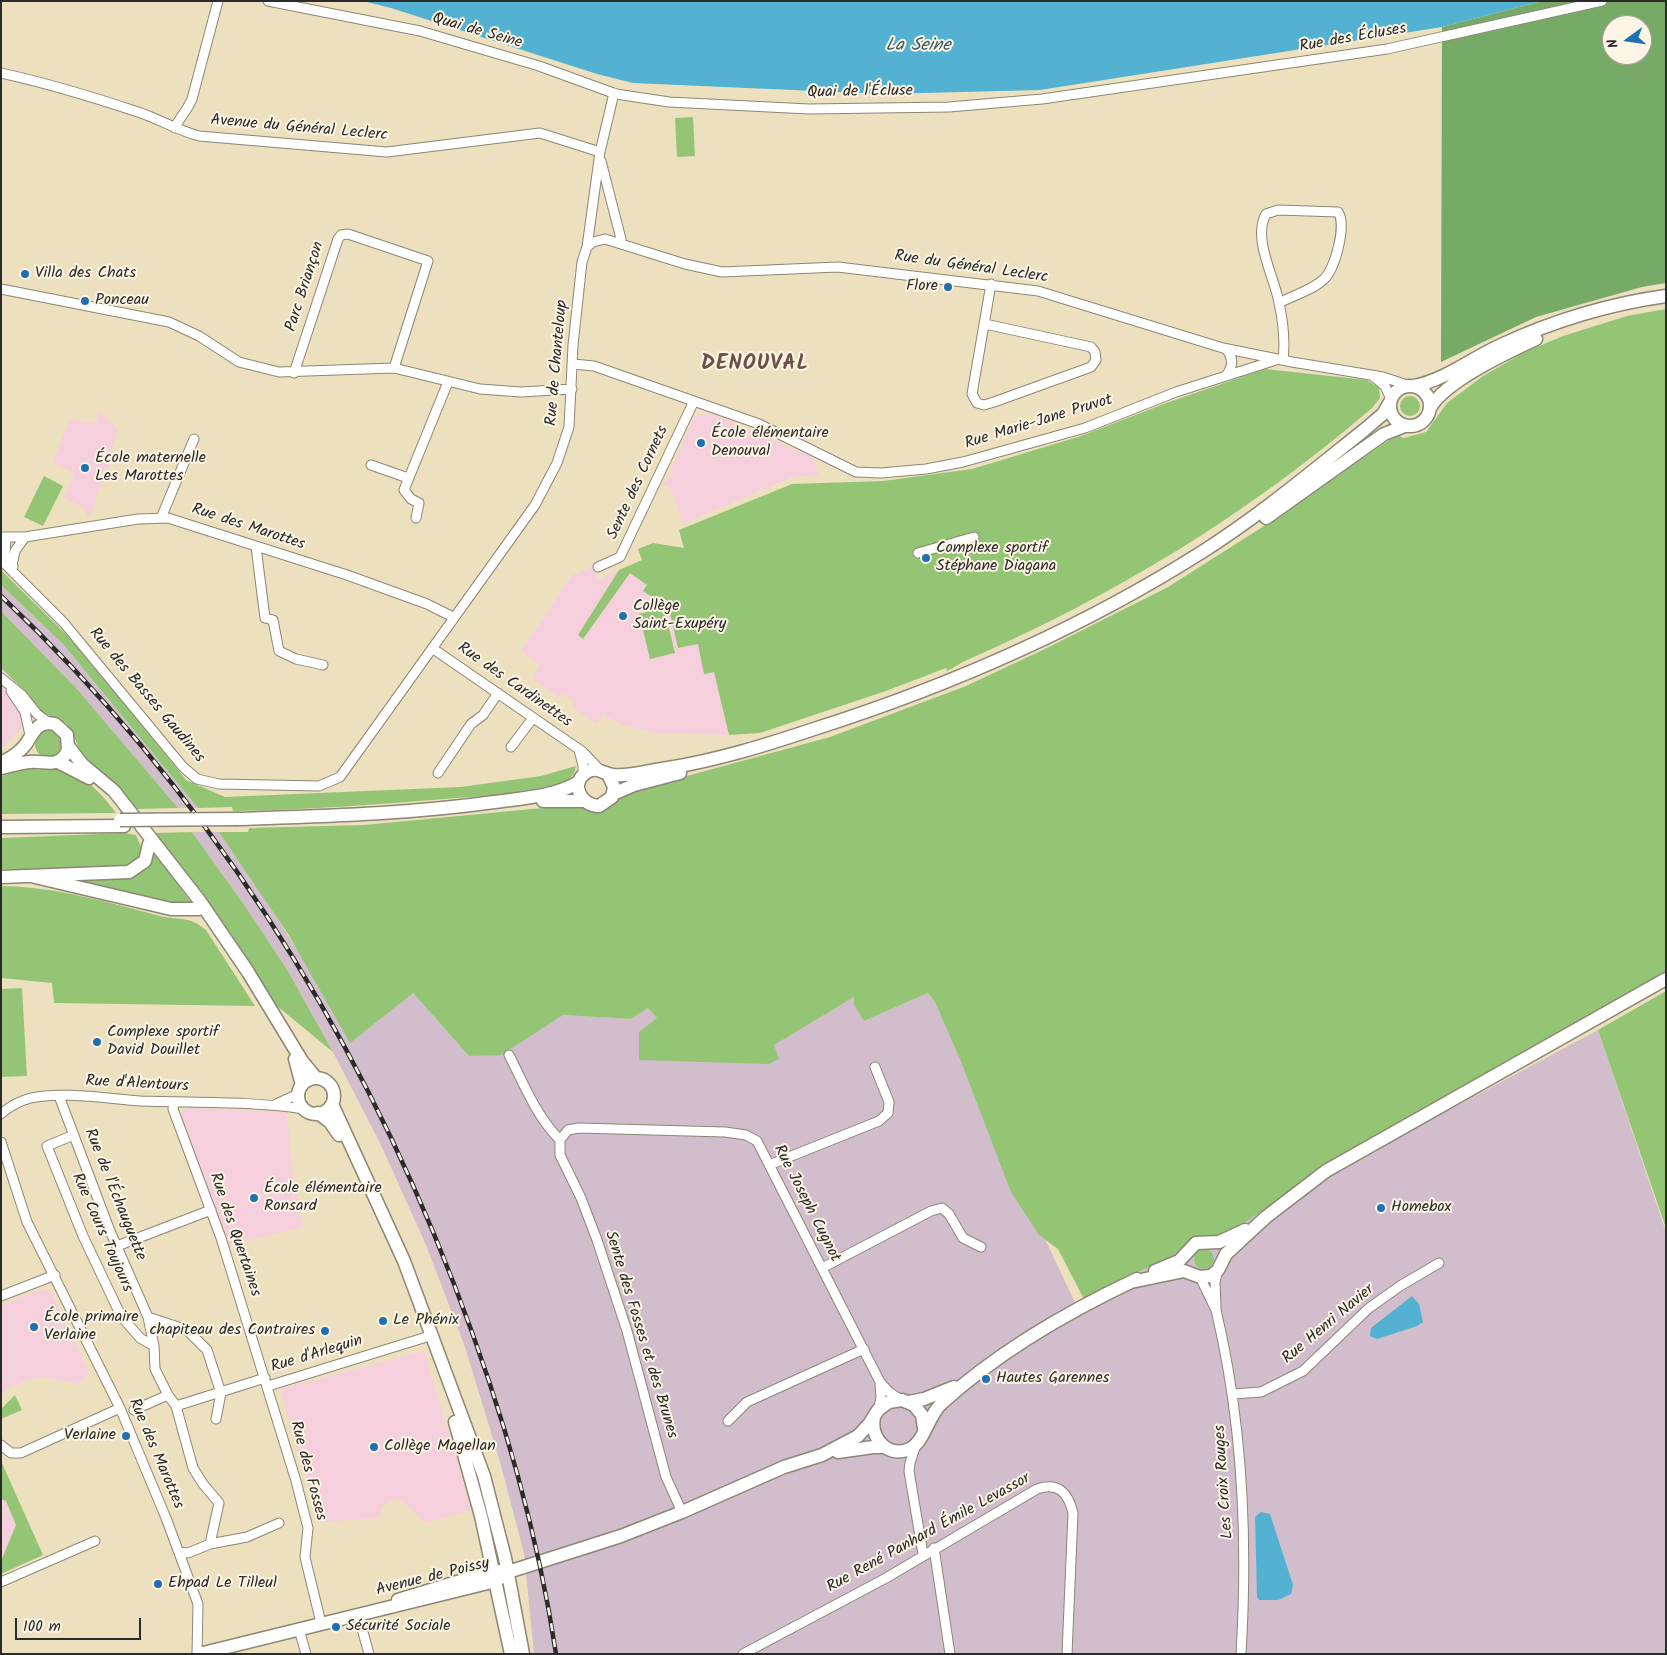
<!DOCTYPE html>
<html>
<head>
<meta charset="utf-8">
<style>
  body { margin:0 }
  #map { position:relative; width:1667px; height:1655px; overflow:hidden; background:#ede0be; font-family:Kalam,sans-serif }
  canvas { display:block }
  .frame { position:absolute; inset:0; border:2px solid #2b2b2b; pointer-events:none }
  .north { position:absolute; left:1602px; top:15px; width:50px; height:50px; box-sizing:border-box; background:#fcf5e5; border:1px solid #a8a49b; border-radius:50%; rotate:256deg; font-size:14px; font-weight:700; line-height:20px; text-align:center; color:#2b2b2b }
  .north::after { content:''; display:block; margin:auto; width:18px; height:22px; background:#1f6fb2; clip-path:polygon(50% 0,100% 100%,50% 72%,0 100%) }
  .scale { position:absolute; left:15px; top:1618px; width:126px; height:22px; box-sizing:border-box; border:2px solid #2b2b2b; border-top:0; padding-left:6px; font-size:15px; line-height:18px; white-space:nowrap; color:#2b2b2b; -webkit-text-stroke:4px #fcf5e5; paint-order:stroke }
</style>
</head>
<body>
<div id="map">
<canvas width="1667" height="1655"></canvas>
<div class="frame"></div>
<div class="north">N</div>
<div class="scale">100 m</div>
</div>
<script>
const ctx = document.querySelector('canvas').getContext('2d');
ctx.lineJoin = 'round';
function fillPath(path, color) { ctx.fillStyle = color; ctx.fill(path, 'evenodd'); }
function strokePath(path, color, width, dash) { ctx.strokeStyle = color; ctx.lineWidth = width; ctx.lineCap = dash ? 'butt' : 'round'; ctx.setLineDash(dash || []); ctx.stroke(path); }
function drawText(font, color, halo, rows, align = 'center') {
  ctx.font = font + ' Kalam,sans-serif'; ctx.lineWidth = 4; ctx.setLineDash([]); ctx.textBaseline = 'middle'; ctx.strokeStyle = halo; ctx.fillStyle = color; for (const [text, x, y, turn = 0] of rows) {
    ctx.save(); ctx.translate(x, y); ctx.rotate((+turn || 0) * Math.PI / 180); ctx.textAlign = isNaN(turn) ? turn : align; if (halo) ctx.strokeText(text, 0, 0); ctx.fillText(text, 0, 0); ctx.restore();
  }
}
const built = new Path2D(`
  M99,410L118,429L111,451L113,453L89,519L83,507L64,498L74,473L52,463L70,419L96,423Z
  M710,413L813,457L818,475L792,477L683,524L671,488L663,485L668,476H671L673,470L671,469L695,416Z
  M653,543L685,549L729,735L654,733L620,724L604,715L596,723L572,707L575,703L562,693L559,698L532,678L540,665L521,651L571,576L594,566L598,580L642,560L638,549Z
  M1,668L27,693L40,711L1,749Z
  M188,1108L287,1112L292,1168L303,1227L230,1245L181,1117L183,1110Z
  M41,1289L50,1291L52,1294L89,1373L79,1384L43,1377L28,1380L9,1388L1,1396V1305Z
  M424,1351L472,1510L425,1523L402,1501L394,1499L382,1507L380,1518L321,1522L318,1500H312L280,1389Z
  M1,1499L6,1501L16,1525L1,1561Z`);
const industrial = new Path2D(`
  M1,585L63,644L198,808H178L78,690L1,611Z
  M192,832H219L260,891L317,982L413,993L469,1056L563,1015L631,1019L648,1008L657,1018L773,1045L854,997L864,1021L928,993L935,1002L1075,1303L1406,1133L1598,1030L1666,1232V1654H534L524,1553L500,1462L465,1347L426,1245L380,1143L333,1052L288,971L245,906Z`);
const green = new Path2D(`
  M693,117L695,156L677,157L675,118Z
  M1666,309V979L1326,1171L1226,1234L1194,1237L1172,1256L1134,1274L1087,1305L1058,1249L1039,1235L1011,1192L960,1059L935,1002L928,993L864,1021L854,1005V997L774,1045L779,1059L768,1064L639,1060V1032L657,1018L648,1008L631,1019L563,1015L501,1055L469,1056L413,993L350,1043L288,934L219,832H248L249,828L364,825L574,805L594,810L609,807L628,792L830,737L966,686L1049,647L1168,587L1264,526L1389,440L1399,436L1404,438L1426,432L1447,403L1483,376L1525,352L1563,336L1627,316Z
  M1265,369L1367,380L1379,388L1380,398L1372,408C1250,513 1114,596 967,660C960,663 954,668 947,671L946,668L886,691L760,733L729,735L714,672L704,674L698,644L678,648L667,600L658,601L643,591L647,585L630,573L583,639L578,635L619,570L642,560L638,549L653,543L684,548L679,530L792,484L883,481L972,469L1081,436L1169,402Z
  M1400 406a10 10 0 1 1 20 0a10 10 0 1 1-20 0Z
  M44,476L63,486L43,526L24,517Z
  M1,570L81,649L186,780L225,797L461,787L541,776L576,766C575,774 571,779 563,783C536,794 487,795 457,798C382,804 308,810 233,811L232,807L198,808L63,644L1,585Z
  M664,608L675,653L650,659L639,614Z
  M1,611L78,690L178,808L135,809L80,751L72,732L66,723L40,711L27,693L1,668Z
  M35 744a14 14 0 1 1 28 0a14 14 0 1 1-28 0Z
  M31,768C40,772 47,768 57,768C78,768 105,797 116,813L1,814V776Z
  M192,832L245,906L288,971L333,1052L277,1006L203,896L155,833Z
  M125,833L136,835L142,849C140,856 139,862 133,865C120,873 23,869 1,869V838Z
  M152,849L192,904L182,906L69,879L136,876L149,865Z
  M1,886C58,887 106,902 160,916C181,921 188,915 206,930L255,1006L54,1003L52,983L1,978Z
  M22,988L27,1076L1,1077V989Z
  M1666,991V1228L1598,1030Z
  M1194 1259a10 10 0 1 1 20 0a10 10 0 1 1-20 0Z
  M15,1395L22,1410L1,1419V1409Z
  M1,1461L43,1555L1,1574V1561L16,1525L6,1501L1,1499Z`);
const forest = new Path2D(`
  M1542,1H1666V283L1642,287L1536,317L1441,362L1442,27ZM1612,25H1642V55H1612Z`);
const water = new Path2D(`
  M363,1H1542L1442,27L1040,90L884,94L633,83L597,74L391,8Z
  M1412,1296L1419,1304L1423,1322L1417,1326L1377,1339L1370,1336L1371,1328Z
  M1261,1512L1270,1514L1293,1585L1291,1594L1278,1600H1259L1257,1597L1255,1517Z`);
const street = new Path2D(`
  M268,1L420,31L539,66L616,94L669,102L809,109L949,107L1042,99L1387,49L1602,1
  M1,73C47,83 93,97 138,112C159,119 177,130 199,136L387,152L540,133L600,152
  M175,128C179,118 187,111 192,99L218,1
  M601,161L621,239L620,243
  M587,247L593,242L605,239L685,264L722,272L838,267L1038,291L1223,348L1292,362L1383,377L1410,386
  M1,289L169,322L199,336L239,362L279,372L394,368L480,389L521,392L572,389
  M1279,303C1294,295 1313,290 1324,279C1335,269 1347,225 1338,212L1278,210L1266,214C1252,239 1275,278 1279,303C1283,321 1285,343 1283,360
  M985,324L1091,347L1095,352L1096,360L1091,367L994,402L984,405L977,403L972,394L991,284
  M573,364L594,366L759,424L856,472L881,473L926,469L963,462L1085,428L1176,392L1276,360
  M294,373L338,239L341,235L348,234L428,261L394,368
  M1226,376C1233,367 1234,358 1226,349
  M1373,376L1385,386L1391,399
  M371,465L408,478
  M161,518L194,439
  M416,518L419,503L411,499L404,490L448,382
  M1,537H25L138,519L168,518L347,575L427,604L453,617
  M6,537L5,554L13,566
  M256,547L265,618L273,620L279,651L296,659L323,665
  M918,553L974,537
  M1,560L64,623L183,767L197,779L219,784L319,786L340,777L535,505L557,463L569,427L573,345L582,262L587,247L600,152L614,93
  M12,565L15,551L25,537
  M598,567L620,557L694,401
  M432,648L583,752L600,770
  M1,678L22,695L37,714L49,723
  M11,691L25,712L30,735
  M511,747L533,718
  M579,750L583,765V775
  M438,773L471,724L483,715L498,693
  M509,1055C524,1084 536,1116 560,1140
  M59,1096L110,1231L148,1317L187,1330L207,1350L221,1393L216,1419
  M174,1102L173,1109L221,1238L296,1481L308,1528L305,1557L321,1623
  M276,1104L298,1094
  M1,1114C10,1106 19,1101 31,1098C60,1091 110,1099 141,1101C195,1103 250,1101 304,1109
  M74,1135L47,1146L83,1236L121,1316L140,1338L154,1346
  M560,1140L568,1130L579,1128L725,1132L746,1135L757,1141L880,1382L889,1392L901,1400
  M560,1140V1155L581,1198L597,1240L627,1331L666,1477L682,1512
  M1,1142L27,1222L120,1408L166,1518L198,1604L197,1654
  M769,1165L879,1121L888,1113L889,1102L875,1067
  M117,1246L211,1210
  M822,1268L931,1211L942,1208L949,1214L963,1238L981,1247
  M1200,1277L1216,1310L1215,1282L1218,1270
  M1,1296L55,1275
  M1216,1310C1243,1423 1248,1538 1241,1654
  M148,1317L154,1346L155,1369L168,1395
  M268,1386L433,1335
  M1233,1394L1261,1392L1303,1371L1369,1308L1400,1286L1439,1263
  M176,1406L193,1468L203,1484L219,1503L210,1544
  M134,1410L168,1395L176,1406L265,1378
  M878,1410L881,1398L880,1383
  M728,1421L747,1402L864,1349
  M916,1444L910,1463L909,1471L923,1554
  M1,1445L11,1453H21L120,1408
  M934,1548L950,1654
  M179,1552L188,1553L210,1544L247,1537L279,1523
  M1,1582L95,1541
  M358,1614L369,1654
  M299,1629L306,1654
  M743,1654L886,1578L1037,1489C1058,1482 1068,1492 1073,1513L1067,1654`);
const secondary = new Path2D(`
  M1390 406a20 20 0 1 1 40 0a20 20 0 1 1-40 0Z
  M1414,386C1445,380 1472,358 1501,345C1553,321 1608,304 1666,296
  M1430,408C1445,381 1508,352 1536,339
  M1266,518L1384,434L1405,426
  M69,747L82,764L114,791L199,900L248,972L302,1061L316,1078
  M58,762L89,778
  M1,763C11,758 20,752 26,744C34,732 37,720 55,724L67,735L68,750C59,770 45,760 29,762C20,763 11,766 1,768
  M608,774L614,787L612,797L599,806C581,806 569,783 587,772C598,766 603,774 613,775C630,777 651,770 668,768C718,760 766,745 814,729C949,686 1082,628 1202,552C1259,516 1310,473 1363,431L1383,414L1390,402
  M613,794L634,785L680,773
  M543,801H584
  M238,819C324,816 409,814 494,802C522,798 554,797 579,782
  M1,827L124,826
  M1,877L129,872L145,861L149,844
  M35,877L171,909H199
  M295,1059L302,1085
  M298 1096a18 18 0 1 1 36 0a18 18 0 1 1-36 0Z
  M332,1104L404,1261L484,1476L505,1558L523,1654
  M318,1113L330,1122L339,1135
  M1155,1271L1179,1261L1196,1243L1219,1242L1245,1230
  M1131,1282L1184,1271L1200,1277L1211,1276L1218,1270L1226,1254L1266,1217L1326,1171L1666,979
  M909,1402L924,1399L954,1387
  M874,1417C870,1437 886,1457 907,1450C925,1444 927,1416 942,1403C999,1351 1067,1312 1137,1279
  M455,1422L481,1516L511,1654
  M838,1452L873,1447H885
  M398,1600L480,1575L501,1571
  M199,1654L496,1581L508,1572L621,1536L682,1512L784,1467L822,1455L858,1436L870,1423L878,1410L889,1402L902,1400L914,1405L922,1415L924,1428`);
const rail = new Path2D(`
  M1,596C203,787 354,1025 454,1284C500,1403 537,1527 556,1654`);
const secondaryBridge = new Path2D(`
  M120,820L238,819`);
const markers = [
  [25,274,5,"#1f6fb2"],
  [948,287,5,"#1f6fb2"],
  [85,301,5,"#1f6fb2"],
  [701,443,5,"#1f6fb2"],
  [85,468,5,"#1f6fb2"],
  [926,558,5,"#1f6fb2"],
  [623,616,5,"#1f6fb2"],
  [97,1042,5,"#1f6fb2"],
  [254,1198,5,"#1f6fb2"],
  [1381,1208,5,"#1f6fb2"],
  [383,1321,5,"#1f6fb2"],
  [34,1327,5,"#1f6fb2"],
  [325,1331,5,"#1f6fb2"],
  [986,1379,5,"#1f6fb2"],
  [126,1436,5,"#1f6fb2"],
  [374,1447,5,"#1f6fb2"],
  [158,1584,5,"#1f6fb2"],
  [336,1627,5,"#1f6fb2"]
];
const streetNames = [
  ["Quai de Seine",477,32,16],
  ["Rue des Écluses",1353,39,-10],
  ["Quai de l'Écluse",860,93,-1],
  ["Avenue du Général Leclerc",299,129,5],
  ["Rue du Général Leclerc",971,268,8],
  ["Parc Briançon",306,287,-72],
  ["Rue de Chanteloup",558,363,-85],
  ["Rue Marie-Jane Pruvot",1039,423,-17],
  ["Sente des Cornets",639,483,-65],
  ["Rue des Marottes",248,528,18],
  ["Rue des Cardinettes",514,686,35],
  ["Rue des Basses Gaudines",146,696,50],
  ["Rue d'Alentours",137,1085,3],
  ["Rue de l'Échauguette",114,1195,68],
  ["Rue Joseph Cugnot",806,1204,63],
  ["Rue Cours Toujours",101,1233,66],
  ["Rue des Quertaines",234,1235,71],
  ["Rue Henri Navier",1329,1325,-40],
  ["Sente des Fosses et des Brunes",640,1335,73],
  ["Rue d'Arlequin",317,1355,-17],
  ["Rue des Marottes",155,1454,67],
  ["Rue des Fosses",307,1471,75],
  ["Les Croix Rouges",1225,1482,-94],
  ["Rue René Panhard Émile Levassor",929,1534,-29],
  ["Avenue de Poissy",433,1578,-14]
];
const poiNames = [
  ["Villa des Chats",35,274],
  ["Flore",938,287,"right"],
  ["Ponceau",95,301],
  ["École élémentaire",711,434],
  ["Denouval",711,452],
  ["École maternelle",95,459],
  ["Les Marottes",95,477],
  ["Complexe sportif",936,549],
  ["Stéphane Diagana",936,567],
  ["Collège",633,607],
  ["Saint-Exupéry",633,625],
  ["Complexe sportif",107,1033],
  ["David Douillet",107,1051],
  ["École élémentaire",264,1189],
  ["Ronsard",264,1207],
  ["Homebox",1391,1208],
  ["École primaire",44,1318],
  ["Verlaine",44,1336],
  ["Le Phénix",393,1321],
  ["chapiteau des Contraires",315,1331,"right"],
  ["Hautes Garennes",996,1379],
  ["Verlaine",116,1436,"right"],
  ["Collège Magellan",384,1447],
  ["Ehpad Le Tilleul",168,1584],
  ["Sécurité Sociale",346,1627]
];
const waterNames = [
  ["La Seine",918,47]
];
const districtNames = [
  ["DENOUVAL",755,365]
];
fillPath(built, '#f5cfdb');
fillPath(industrial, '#d1bdcc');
fillPath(green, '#94c575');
fillPath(forest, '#7a6');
fillPath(water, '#53b2d1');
strokePath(street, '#8c8674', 11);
strokePath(secondary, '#8c8674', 15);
strokePath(street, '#fff', 9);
strokePath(secondary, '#fff', 12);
strokePath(rail, '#2b2b2b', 4.5);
strokePath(rail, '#fcf5e5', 2.5, [8]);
strokePath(secondaryBridge, '#8c8674', 15, []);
strokePath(secondaryBridge, '#fff', 12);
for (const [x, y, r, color] of markers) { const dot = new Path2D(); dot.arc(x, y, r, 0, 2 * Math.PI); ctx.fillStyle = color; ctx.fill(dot); strokePath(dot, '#fcf5e5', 2); }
drawText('16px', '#2b2b2b', '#fcf5e5', streetNames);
drawText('16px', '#2b2b2b', '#fcf5e5', poiNames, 'left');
drawText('italic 18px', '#395a65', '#fcf5e5', waterNames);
ctx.letterSpacing = '1px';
drawText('bold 21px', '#6c5149', '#fcf5e5', districtNames);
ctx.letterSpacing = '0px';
</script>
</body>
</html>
